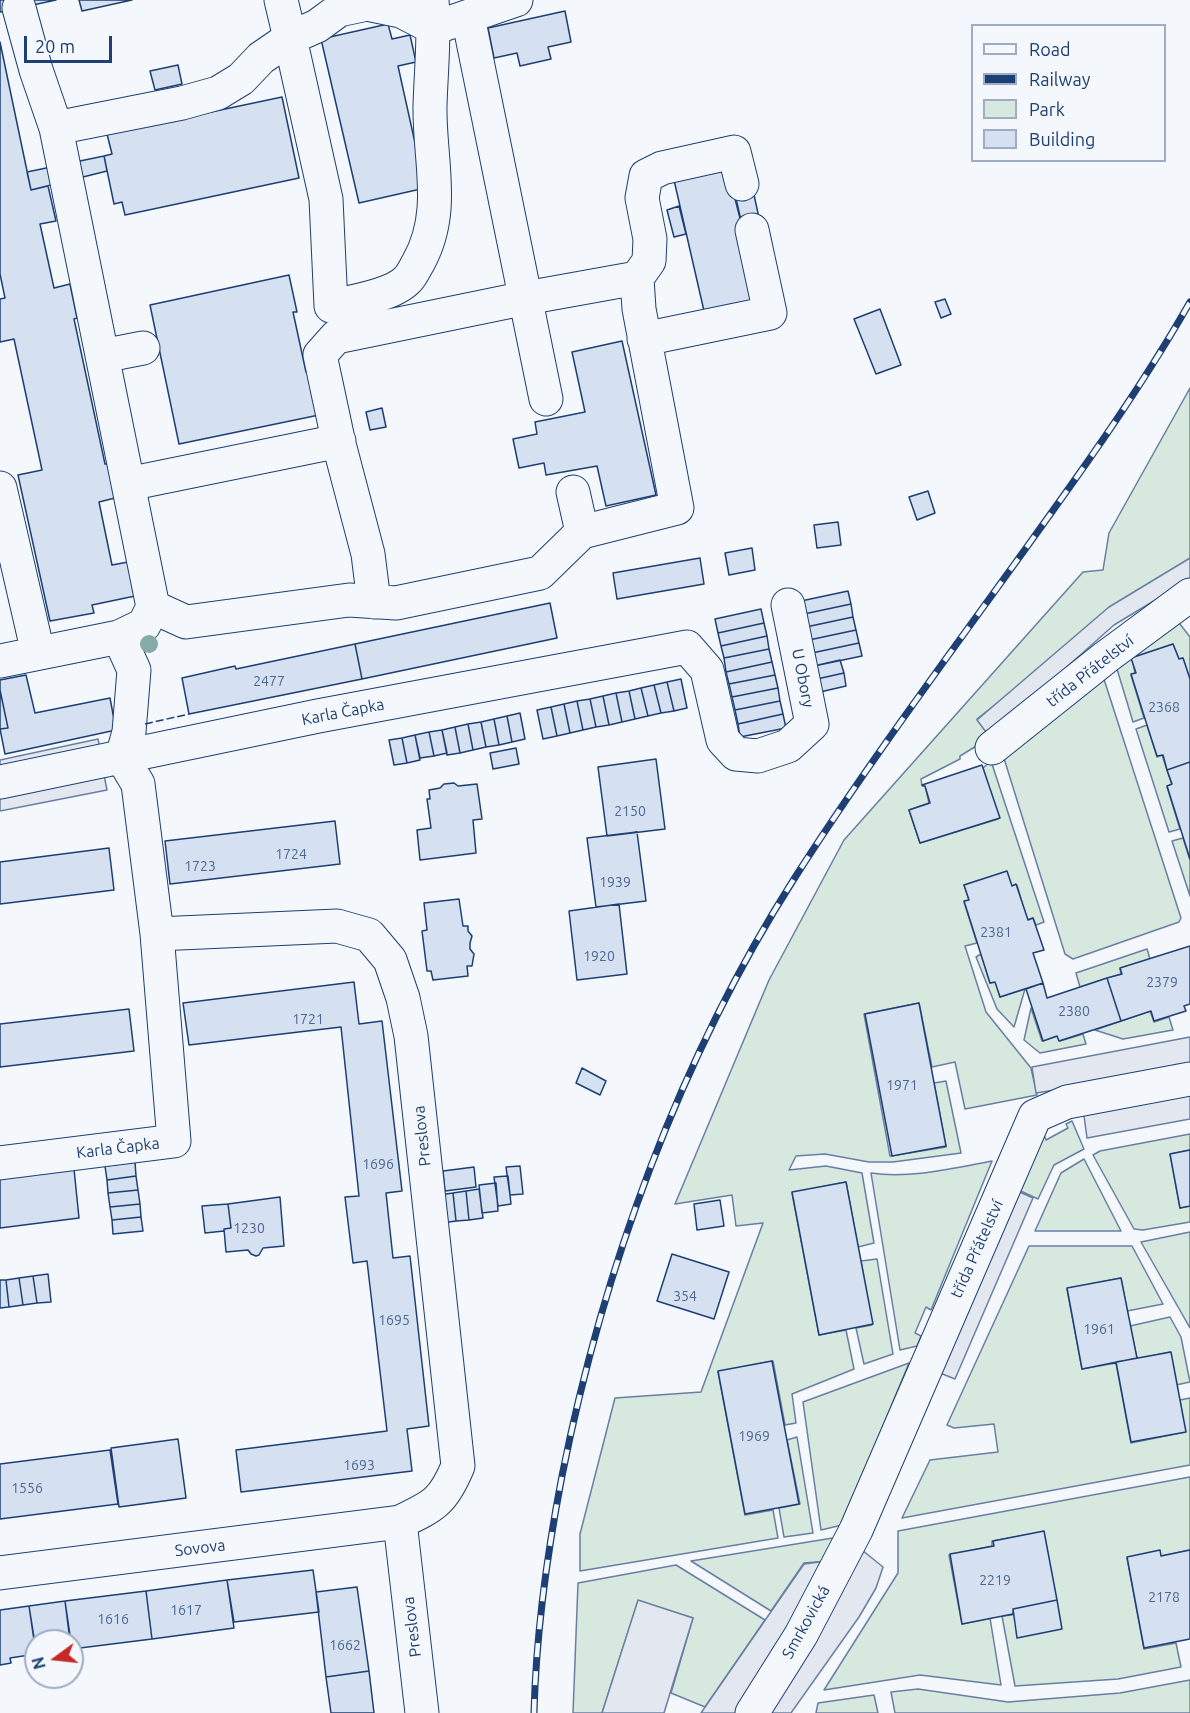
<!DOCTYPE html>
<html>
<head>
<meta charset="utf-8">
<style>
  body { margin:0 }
  #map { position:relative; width:1190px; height:1713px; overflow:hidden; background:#f4f7fb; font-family:Ubuntu,sans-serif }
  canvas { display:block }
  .legend { position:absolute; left:971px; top:24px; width:195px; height:138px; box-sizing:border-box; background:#f4f7fb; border:2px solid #9eadc5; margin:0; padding:8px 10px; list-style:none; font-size:18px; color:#1d3f73 }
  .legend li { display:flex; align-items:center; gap:12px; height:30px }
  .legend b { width:30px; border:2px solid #9eadc5 }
  .north { position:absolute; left:24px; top:1629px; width:60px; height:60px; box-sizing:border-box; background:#f4f7fb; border:2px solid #9eadc5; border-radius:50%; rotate:255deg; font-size:16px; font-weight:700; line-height:24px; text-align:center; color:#1d3f73 }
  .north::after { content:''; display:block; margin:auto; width:21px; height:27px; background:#c62828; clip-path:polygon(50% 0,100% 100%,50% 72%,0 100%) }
  .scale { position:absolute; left:24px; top:36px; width:88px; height:27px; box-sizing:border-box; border:3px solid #1d3f73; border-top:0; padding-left:8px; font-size:18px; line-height:21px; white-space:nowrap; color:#1d3f73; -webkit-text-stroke:4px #f4f7fb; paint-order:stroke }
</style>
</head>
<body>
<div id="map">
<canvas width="1190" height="1713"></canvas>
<ul class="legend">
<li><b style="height:8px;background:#f4f7fb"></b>Road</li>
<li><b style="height:8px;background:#1d3f73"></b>Railway</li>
<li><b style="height:16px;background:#d7e8df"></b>Park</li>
<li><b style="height:16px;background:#d5e0f0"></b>Building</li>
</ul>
<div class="north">N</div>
<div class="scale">20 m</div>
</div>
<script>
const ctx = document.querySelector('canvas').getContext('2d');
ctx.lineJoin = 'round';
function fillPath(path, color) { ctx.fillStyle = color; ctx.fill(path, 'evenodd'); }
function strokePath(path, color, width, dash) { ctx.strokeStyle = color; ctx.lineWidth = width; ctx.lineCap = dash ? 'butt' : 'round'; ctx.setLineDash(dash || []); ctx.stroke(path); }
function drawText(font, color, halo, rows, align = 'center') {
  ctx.font = font + ' Ubuntu,sans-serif'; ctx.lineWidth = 4.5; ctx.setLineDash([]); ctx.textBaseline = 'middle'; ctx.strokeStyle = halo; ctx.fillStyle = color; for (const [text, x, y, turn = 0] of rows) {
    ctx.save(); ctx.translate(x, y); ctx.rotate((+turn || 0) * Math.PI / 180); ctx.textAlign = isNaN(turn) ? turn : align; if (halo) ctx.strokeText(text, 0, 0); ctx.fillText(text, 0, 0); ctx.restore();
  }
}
const green = new Path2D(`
  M1190,388V559L1040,669L977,719L991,737L960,756V759L921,779L922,786H925L929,803L909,810L920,843L998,819L983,768L991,761L1044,922L1036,925L1033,918L1027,920L1017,885L1011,887L1006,872L964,885L969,900L964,902L977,943L965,946L986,1012L1031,1068L1037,1095L965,1109L955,1062L932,1067L919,1003L864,1014L890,1156L946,1147L934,1083L946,1081L961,1153L893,1162H869L825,1154L796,1156L789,1170L826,1166L862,1173L874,1243L858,1247L846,1182L792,1193L819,1335L846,1330L854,1369L792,1394L796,1423L785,1425L773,1361L718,1372L745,1515L773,1510L778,1538L580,1571V1534L615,1398L701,1392L763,1223L736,1226L732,1195L675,1204L769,980L844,840L1083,572L1103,570L1109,533Z
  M1176,619L1190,637V679L1183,658L1179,659L1173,644L1132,658L1135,673L1131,675L1144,718L1133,722L1114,659Z
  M1101,670L1181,918L1179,922L1073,959L1065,954L1002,752Z
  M1147,725L1157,757L1162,755L1172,785L1167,787L1180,829L1169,832L1136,729Z
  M1183,838L1190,860V896L1172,841Z
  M1147,949L1150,959L1120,969L1121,974L1080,987L1076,973Z
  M981,954L990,983L996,982L1000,997L1025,989L1014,1027L997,1009L976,957Z
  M1031,1008L1042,1041L1057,1036L1060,1041L1083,1034L1086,1044L1040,1053L1024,1040Z
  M1150,1011L1154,1022L1169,1017L1173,1030L1123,1039L1095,1030Z
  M1072,1121L1084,1149L1054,1165L1038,1199L1014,1188L1044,1135L1046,1140L1068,1128L1066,1124Z
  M1190,1134V1150L1170,1154L1180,1208L1190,1206V1222L1143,1230L1134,1229L1093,1155L1100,1151Z
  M1084,1159L1121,1231H1035L1061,1173Z
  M992,1161L931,1310L926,1307L915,1333L921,1336L917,1346L900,1350L871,1173C909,1179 955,1168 992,1161Z
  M1190,1232V1328L1141,1242Z
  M1029,1246H1132L1163,1304L1127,1311L1121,1278L1067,1289L1082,1369L1116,1363L1131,1443L1185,1432L1180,1400L1190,1398V1465L902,1518L930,1460L998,1452L994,1424L954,1428L947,1425Z
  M877,1259L893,1354L864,1364L856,1328L872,1325L861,1261Z
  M1170,1317L1181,1337L1190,1382L1176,1385L1170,1352L1137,1359L1130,1326Z
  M909,1363L842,1525L821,1530L803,1402Z
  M797,1437L813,1533L784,1537L779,1508L800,1504L787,1440Z
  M1190,1477V1550L1161,1556L1127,1558L1144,1649L1176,1643L1181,1667L1118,1679L1015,1686L1002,1616L1012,1615V1609L1043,1532L992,1541V1546L949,1555L962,1624L990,1618L1001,1685L920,1675L824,1690L898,1573V1531Z
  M839,1537L829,1561L804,1563L771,1611L691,1561Z
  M676,1565L765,1620L705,1707L671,1693L693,1618L638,1601L602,1713H573L578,1583Z
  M1190,1680V1713H895L891,1692L918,1689L1008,1702L1120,1693Z
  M874,1695L878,1713H816L818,1703Z`);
const parking = new Path2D(`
  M1190,558V579L1114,625L989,736L977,720L1109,607Z
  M98,739L101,755L0,776V760Z
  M102,765L107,790L0,811V787Z
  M1190,1037V1119L1087,1138L1080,1086L1036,1093L1032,1067Z
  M1013,1189L1033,1198L955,1379L935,1371Z
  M862,1550L883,1567L876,1588L859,1617L791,1713H701L804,1564L827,1561Z
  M638,1600L693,1618L664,1713H602Z`);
const building = new Path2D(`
  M0,0H56L0,12Z
  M79,0H132L82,11Z
  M565,11L571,42L548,47L551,59L520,66L517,53L494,58L488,28Z
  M388,24L392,39L410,35L416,62L398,66L425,188L359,203L321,39Z
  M0,42L31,190L48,186L56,221L40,224L54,288L70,284L77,318L74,319L105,464H108L115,498L99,502L112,565L128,562L135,596L92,605L94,613L50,621L18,475L42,470L14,339L0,342V299L5,298L0,274Z
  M178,65L182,84L155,90L150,71Z
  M282,97L299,178L125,215L122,202L114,204L104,156L112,154L107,134Z
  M104,156L107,171L31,190L27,172Z
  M729,168L759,299L704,311L674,180Z
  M753,190L759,218L741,222L734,195Z
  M679,206L686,234L674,237L667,210Z
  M289,275L297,312H293L306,372L314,371L319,415L179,444L150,305Z
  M945,299L951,314L941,318L935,302Z
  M880,309L901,365L876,374L854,319Z
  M622,341L656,495L606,506L597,466L546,475L544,463L519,468L513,439L537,434L535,422L585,412L572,352Z
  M382,408L386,427L370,430L366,412Z
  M928,491L935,513L917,520L909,497Z
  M838,522L841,545L817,548L814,525Z
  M752,548L755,570L729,575L725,553Z
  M700,558L704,584L617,599L613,573Z
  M848,591L851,604L804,614L801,601Z
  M550,603L557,638L362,679L355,644Z
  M851,604L853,617L806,627L804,614Z
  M761,609L764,623L718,633L715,619Z
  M853,617L856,630L809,640L806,627Z
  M764,623L767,636L721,646L718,633Z
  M856,630L859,643L812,653L809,640Z
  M767,636L769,649L724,658L721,646Z
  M859,643L862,656L814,666L812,653Z
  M355,644L362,679L189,714L182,678L235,666L236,669Z
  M1173,644L1179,659L1183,658L1190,679V762L1167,770L1163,755L1157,756L1146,722L1131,674L1136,673L1131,658Z
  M769,649L772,662L726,672L724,658Z
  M840,660L844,673L817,679L814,666Z
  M772,662L775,675L729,684L726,672Z
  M844,673L846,686L820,692L817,679Z
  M26,675L35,713L110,698L116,730L5,754L0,729L8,728L0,690V680Z
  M775,675L778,688L732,697L729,684Z
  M681,679L687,708L674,711L667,682Z
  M667,682L674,711L661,713L654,685Z
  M654,685L661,713L648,716L641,688Z
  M641,688L648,716L635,719L629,691Z
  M778,688L780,701L735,710L732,697Z
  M0,690L8,728L0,729Z
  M629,691L635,719L622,722L616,693Z
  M616,693L622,722L609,725L603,696Z
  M603,696L609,725L596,727L590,699Z
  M590,699L596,727L583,730L577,701Z
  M577,701L583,730L570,733L564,704Z
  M780,701L783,714L738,724L735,710Z
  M564,704L570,733L557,736L551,707Z
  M551,707L557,736L543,739L537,710Z
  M520,713L525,739L512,742L507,716Z
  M783,714L786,728L740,737L738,724Z
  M507,716L512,742L499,745L494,719Z
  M494,719L499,745L486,747L481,722Z
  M481,722L486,747L473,750L468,724Z
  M468,724L473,750L460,753L455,727Z
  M455,727L460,753L447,755L442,730Z
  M442,730L447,753L434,756L429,732Z
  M429,732L434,756L420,758L415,735Z
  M415,735L420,760L407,763L402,738Z
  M402,738L407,763L394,765L389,740Z
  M516,748L519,764L493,769L490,753Z
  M656,759L665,829L607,836L598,767Z
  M1190,762V859L1167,786L1172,784L1167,770Z
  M982,765L1000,818L920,843L909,810L930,803L925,786L922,785Z
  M454,783L458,786L477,784L482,819L473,820L476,853L420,860L417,830L431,828L427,799H430L429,790L440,788L444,784Z
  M335,821L340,864L170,884L165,841Z
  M637,832L646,901L596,907L587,838Z
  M109,848L114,890L0,904V862Z
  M1007,871L1012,886L1016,884L1028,920L1033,918L1044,950L1033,953L1043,983L1000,997L995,982L990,983L964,901L969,900L964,885Z
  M459,899L463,926H468V931L472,936L470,943V949L474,954L472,966H467L468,976L433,980L431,971H427L422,931L427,930L424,903Z
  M619,904L627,974L577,980L569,911Z
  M1190,946V1004L1184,1006L1186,1011L1154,1021L1151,1011L1121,1021L1107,978L1122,974L1120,968Z
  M1107,978L1121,1021L1059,1041L1057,1036L1043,1041L1026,989L1043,983L1047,998Z
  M354,982L359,1024L382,1021L402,1191L386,1193L393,1258L410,1256L429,1426L407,1429L412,1471L241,1492L236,1450L387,1431L367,1261L353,1263L345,1197L359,1196L341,1027L189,1045L183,1003Z
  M919,1003L946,1146L892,1156L865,1014Z
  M129,1009L134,1051L0,1067V1024Z
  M582,1068L606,1081L600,1095L576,1083Z
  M1190,1150V1206L1180,1208L1170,1154Z
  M135,1162L136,1176L107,1180L105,1166Z
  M520,1166L523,1194L510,1195L506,1167Z
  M474,1167L476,1187L445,1191L443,1171Z
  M74,1169L79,1218L0,1228V1178Z
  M136,1176L138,1190L108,1193L107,1180Z
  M508,1176L511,1204L498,1206L494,1177Z
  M846,1182L873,1324L819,1335L792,1192Z
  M496,1183L498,1211L482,1213L479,1185Z
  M479,1189L483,1218L469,1220L466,1191Z
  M138,1190L140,1204L110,1207L108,1193Z
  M466,1191L469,1220L456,1221L453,1193Z
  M453,1193L456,1221L442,1223L439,1195Z
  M280,1197L284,1246L263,1248L259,1255L256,1256L251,1254L248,1250L226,1252L224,1229L231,1228L228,1204Z
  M720,1200L724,1226L697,1230L694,1204Z
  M140,1204L141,1217L112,1220L110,1207Z
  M228,1204L231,1228L224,1229V1231L205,1233L202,1206Z
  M141,1217L143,1231L113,1234L112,1220Z
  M672,1254L729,1272L714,1319L657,1301Z
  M48,1274L51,1302L37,1303L33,1276Z
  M33,1276L37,1303L23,1305L19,1278Z
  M19,1278L23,1305L9,1307L6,1280Z
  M1121,1278L1137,1358L1082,1369L1067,1288Z
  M0,1280H6L9,1307L0,1308Z
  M1171,1352L1186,1432L1131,1442L1116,1362Z
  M772,1361L799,1504L745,1514L718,1371Z
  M178,1439L186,1498L119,1507L111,1448Z
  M110,1450L118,1504L0,1519V1464Z
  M1044,1531L1057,1600L1013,1609V1614L962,1624L950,1554L994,1546L993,1541Z
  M1160,1550L1161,1556L1190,1550V1639L1144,1648L1127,1557Z
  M313,1570L319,1612L234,1622L227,1580Z
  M227,1580L234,1628L152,1639L146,1591Z
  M357,1587L369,1671L326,1677L316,1592Z
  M146,1591L152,1639L72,1649L65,1601Z
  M1057,1600L1062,1629L1017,1638L1013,1609Z
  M65,1601L70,1641H36V1650L29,1606Z
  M29,1606L36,1654L10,1658L11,1663L0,1665V1610Z
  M369,1671L374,1713H331L326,1677Z`);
const minor = new Path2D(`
  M432,0C435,36 431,70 430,106C429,160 447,212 418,263C415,268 412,275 408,279C394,295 352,302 331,306L326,199L290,38L317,26L339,10L367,4L401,11L434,28L516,0
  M468,17L546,399
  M56,128L182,103L218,93L241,79L261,58L290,38L281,0
  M637,278L649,261L650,239L642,198L646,176L662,168L734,152L742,184
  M644,339L770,313L752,230
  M102,356L143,348
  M128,484L339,441
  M0,488L38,653
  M573,492L582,532
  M153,607L186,622L349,600L396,603L540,573L582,532L677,508L639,309L637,278L526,298L336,337L320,355L339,444L368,554L374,602
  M119,637L134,670L129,732L122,757
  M0,661L119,637L144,625L153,607L56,128L36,70L19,8
  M992,748L1106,657L1190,595
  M122,757L138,784L157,934L337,926L369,935L390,960L403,998L411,1036L458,1466C443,1502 434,1506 400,1522L422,1713
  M0,782L318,716L687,647L707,670L723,740L736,754L758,756L788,746L812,724L788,605
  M0,1163L174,1141L157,934
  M0,1573L400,1522
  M752,1713L801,1635L856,1530L1035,1116L1067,1102L1190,1079`);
const rail = new Path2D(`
  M534,1713C536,1634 547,1554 562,1476C603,1269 680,1058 794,879C861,774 935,674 1008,573C1072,484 1136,397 1190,302`);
const fence = new Path2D(`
  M145,724L189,714`);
const trees = [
  [149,644]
];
const numberNames = [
  ["2477",269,681],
  ["2368",1164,707],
  ["2150",630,811],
  ["1724",291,854],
  ["1723",200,866],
  ["1939",615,882],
  ["2381",996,932],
  ["1920",599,956],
  ["2379",1162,982],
  ["2380",1074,1011],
  ["1721",308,1019],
  ["1971",902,1085],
  ["1696",378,1164],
  ["1230",249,1228],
  ["354",685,1296],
  ["1695",394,1320],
  ["1961",1099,1329],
  ["1969",754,1436],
  ["1693",359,1465],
  ["1556",27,1488],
  ["2219",995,1580],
  ["2178",1164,1597],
  ["1617",186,1610],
  ["1616",113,1619],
  ["1662",345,1645]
];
const streetNames = [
  ["třída Přátelství",1090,671,-38],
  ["U Obory",803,678,79],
  ["Karla Čapka",343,712,-11],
  ["Preslova",422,1136,-96],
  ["Karla Čapka",118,1148,-7],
  ["třída Přátelství",977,1249,-66],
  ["Sovova",200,1548,-7],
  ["Smrkovická",806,1622,-61],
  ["Preslova",412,1627,-97]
];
fillPath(green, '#d7e8df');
strokePath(green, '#687fa3', 1.5);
fillPath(parking, '#e3e8f0');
strokePath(parking, '#687fa3', 1.5);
fillPath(building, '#d5e0f0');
strokePath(building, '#1d3f73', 1.5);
strokePath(minor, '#1d3f73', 35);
strokePath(minor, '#f4f7fb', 33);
strokePath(rail, '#1d3f73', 7);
strokePath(rail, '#f4f7fb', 4.5, [14]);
strokePath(fence, '#1d3f73', 1.5, [8, 3]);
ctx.fillStyle = '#86aba6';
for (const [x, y] of trees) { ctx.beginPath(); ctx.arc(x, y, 9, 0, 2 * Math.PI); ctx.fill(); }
drawText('14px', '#4b6792', null, numberNames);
drawText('16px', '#1d3f73', '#f4f7fb', streetNames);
</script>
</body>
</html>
